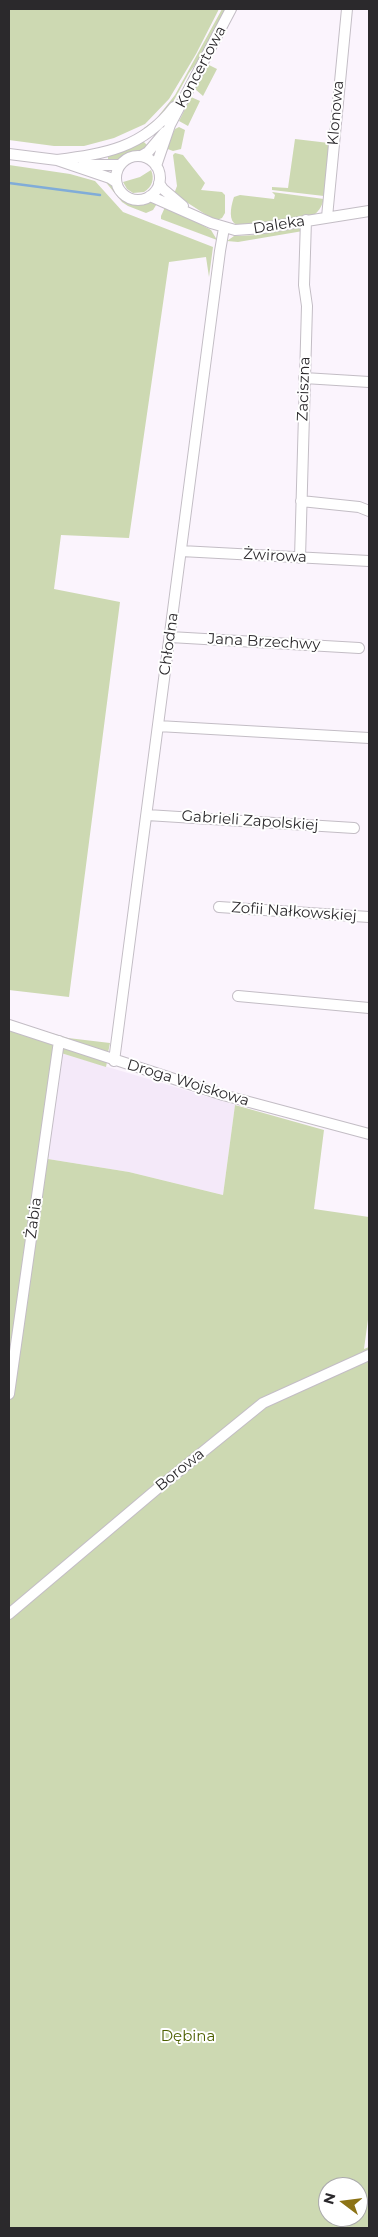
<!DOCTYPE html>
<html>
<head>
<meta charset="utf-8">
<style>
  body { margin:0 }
  #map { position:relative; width:378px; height:2237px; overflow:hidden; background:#fbf4fd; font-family:Montserrat,sans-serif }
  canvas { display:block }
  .frame { position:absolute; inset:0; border:10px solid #2b292c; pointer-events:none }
  .north { position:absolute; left:318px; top:2177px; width:50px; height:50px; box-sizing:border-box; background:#fff; border:1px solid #aaa9ab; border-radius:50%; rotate:285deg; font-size:14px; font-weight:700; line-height:20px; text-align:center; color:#2b292c }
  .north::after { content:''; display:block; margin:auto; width:18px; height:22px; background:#8c7316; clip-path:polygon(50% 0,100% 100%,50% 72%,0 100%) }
</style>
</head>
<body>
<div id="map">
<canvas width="378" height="2237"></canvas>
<div class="frame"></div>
<div class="north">N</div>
</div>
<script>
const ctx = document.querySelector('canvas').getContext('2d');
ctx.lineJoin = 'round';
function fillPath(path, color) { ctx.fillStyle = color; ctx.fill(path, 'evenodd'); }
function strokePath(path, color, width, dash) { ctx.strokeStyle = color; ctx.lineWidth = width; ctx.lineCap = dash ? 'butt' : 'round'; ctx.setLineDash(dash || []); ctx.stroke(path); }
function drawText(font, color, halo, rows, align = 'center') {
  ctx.font = font + ' Montserrat,sans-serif'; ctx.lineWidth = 4; ctx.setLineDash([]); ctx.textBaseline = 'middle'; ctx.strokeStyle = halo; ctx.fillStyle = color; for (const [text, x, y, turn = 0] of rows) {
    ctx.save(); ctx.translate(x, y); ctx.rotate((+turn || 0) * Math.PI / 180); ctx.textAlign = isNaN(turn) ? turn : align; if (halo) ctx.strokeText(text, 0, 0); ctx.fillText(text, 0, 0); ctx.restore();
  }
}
const built = new Path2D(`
  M61,1053L235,1105L223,1195L129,1172L48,1159Z`);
const green = new Path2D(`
  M9,9H219L196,54L169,99L145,124L114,138L84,146H54L9,140Z
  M222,9H226L202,56L189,73L173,102L145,130L144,128L156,119L175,95Z
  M209,65L217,69L203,96L195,89Z
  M191,97L200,101L188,126L179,121Z
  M179,127L185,130L181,149L173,151L165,148L175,129Z
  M295,139L329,143L324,196L272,190V187L288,188Z
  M143,141L149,147L108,164V157Z
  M175,153L183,155L205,183L201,190L222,192L225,195V213L222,218L217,220L211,218L174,194L177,186L173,155Z
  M9,165L70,174L95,181L123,212L213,247L209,277L206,257L169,262L129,538L61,535L54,589L120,602L69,997L9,990Z
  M151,170C155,179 152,187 144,192L133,193L127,189L123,182L140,177Z
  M104,180C116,186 119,200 133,203C141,205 149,201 158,202L153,210L146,213L128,206L122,202Z
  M272,192L324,199C322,206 318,214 310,217C301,220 240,229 234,223C228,217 232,203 234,197L240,195L274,199L275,195Z
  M166,205L211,230L217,240L161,219V216Z
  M293,227L299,228L303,231L238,242L227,241L234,236L257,235Z
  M9,1020L68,1038L110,1043L108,1053Z
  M9,1027L107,1062L106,1067L61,1053L48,1159L129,1172L223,1195L235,1105L324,1130L314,1209L369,1217V1312L364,1349L369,1347V2228H9ZM328,2187H358V2217H328Z`);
const stream = new Path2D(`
  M9,183L100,195`);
const minor = new Path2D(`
  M9,154L57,160L110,178L116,182
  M141,156L148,152L165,132
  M116 178a22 22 0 1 1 44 0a22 22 0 1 1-44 0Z
  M57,160C104,154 143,148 174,107
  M83,165H120
  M156,166L170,125L231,9
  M159,183L163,189L183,206
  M150,196L211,223L235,230L263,228L369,211
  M327,217L347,9
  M304,378L369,382
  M301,501L359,507L369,511
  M181,551L369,561
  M300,558L307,306L304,285L306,220
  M170,637L359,648
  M158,726L369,738
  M147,815L354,828
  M219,907L369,917
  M238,996L369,1008
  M9,1025L223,1095L369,1134
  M114,1061L220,251L224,228
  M9,1394L59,1041
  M9,1614L157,1489L263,1403L369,1355`);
const streetNames = [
  ["Koncertowa",201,67,-62],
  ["Klonowa",336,113,-85],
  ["Daleka",279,225,-9],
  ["Zaciszna",304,389,-88],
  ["Żwirowa",275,556,3],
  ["Jana Brzechwy",264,642,3],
  ["Chłodna",169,644,-82],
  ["Gabrieli Zapolskiej",250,821,4],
  ["Zofii Nałkowskiej",294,912,4],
  ["Droga Wojskowa",188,1083,17],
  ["Żabia",34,1218,-82],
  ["Borowa",180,1470,-39]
];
const parkNames = [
  ["Dębina",188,2037]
];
fillPath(built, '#f4e9f9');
fillPath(green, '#cdd9b2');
strokePath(stream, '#80acd8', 2.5);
strokePath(minor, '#c3bdc5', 12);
strokePath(minor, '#fff', 10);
drawText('15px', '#2b292c', '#fff', streetNames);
drawText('15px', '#4d6002', '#fff', parkNames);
</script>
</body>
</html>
